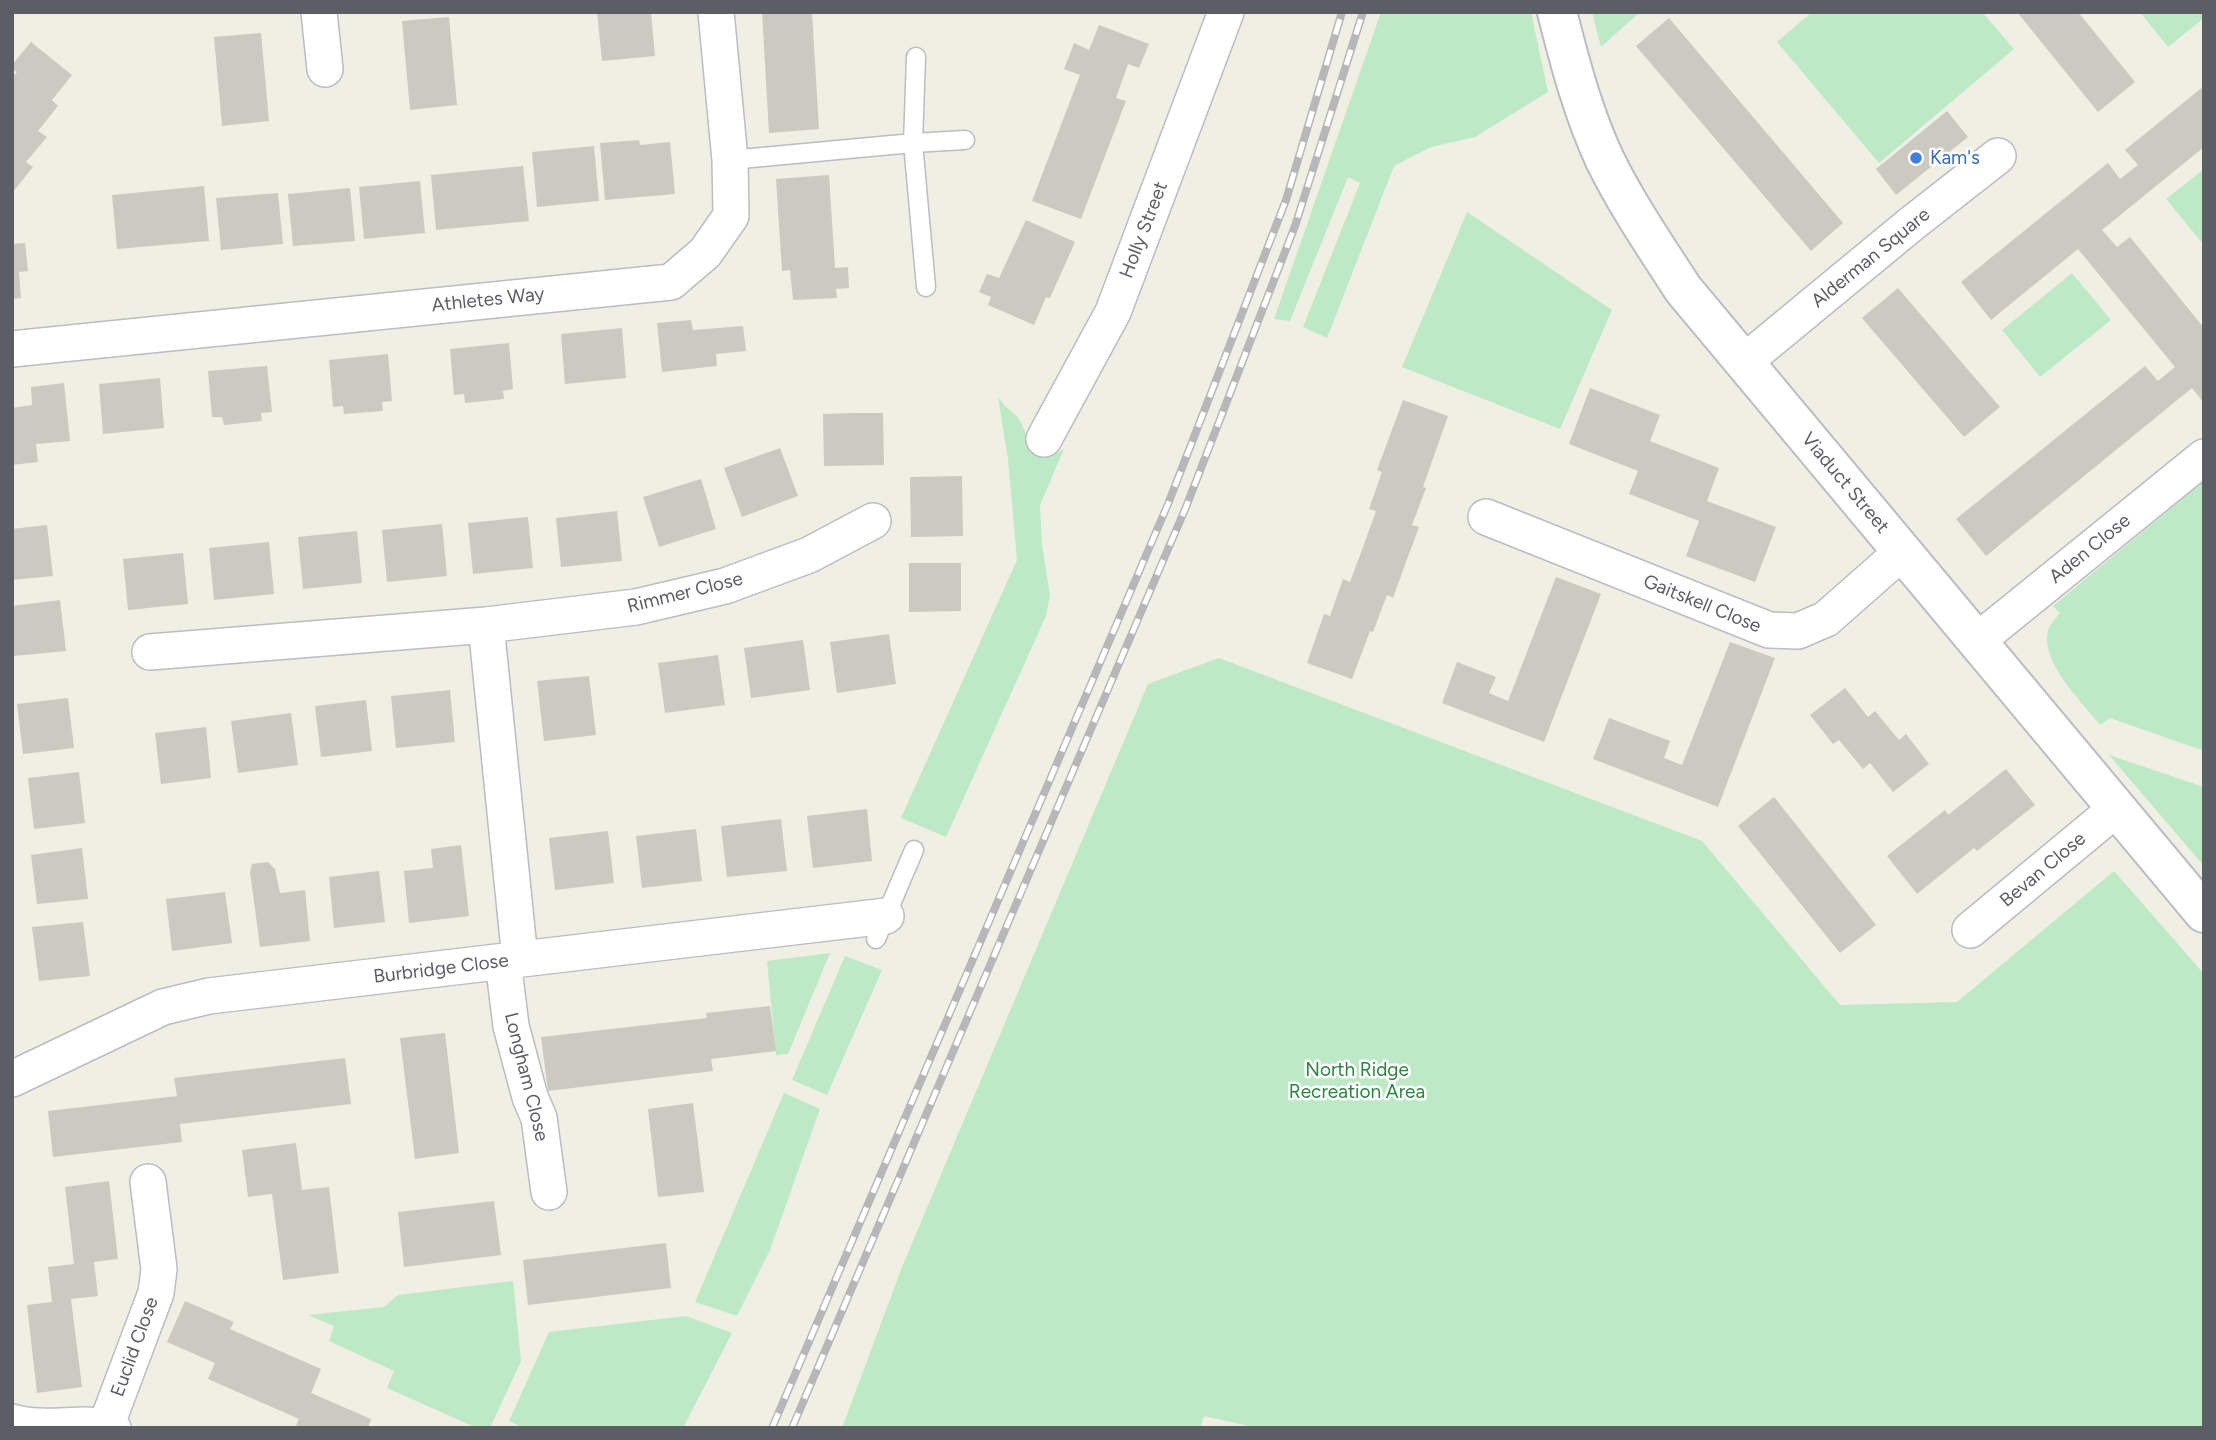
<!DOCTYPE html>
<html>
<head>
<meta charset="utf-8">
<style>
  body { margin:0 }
  #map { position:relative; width:2216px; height:1440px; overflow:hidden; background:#f0efe4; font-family:Figtree,sans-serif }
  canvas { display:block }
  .frame { position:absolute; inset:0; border:14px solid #5c5e66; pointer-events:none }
</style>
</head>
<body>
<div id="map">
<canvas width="2216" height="1440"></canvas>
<div class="frame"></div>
</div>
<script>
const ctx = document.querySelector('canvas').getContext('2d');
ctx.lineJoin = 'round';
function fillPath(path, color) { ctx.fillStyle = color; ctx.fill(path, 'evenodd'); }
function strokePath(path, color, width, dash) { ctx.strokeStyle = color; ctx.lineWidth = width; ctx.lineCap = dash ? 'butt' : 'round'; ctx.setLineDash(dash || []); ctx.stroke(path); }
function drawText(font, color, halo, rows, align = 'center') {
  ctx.font = font + ' Figtree,sans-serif'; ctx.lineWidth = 5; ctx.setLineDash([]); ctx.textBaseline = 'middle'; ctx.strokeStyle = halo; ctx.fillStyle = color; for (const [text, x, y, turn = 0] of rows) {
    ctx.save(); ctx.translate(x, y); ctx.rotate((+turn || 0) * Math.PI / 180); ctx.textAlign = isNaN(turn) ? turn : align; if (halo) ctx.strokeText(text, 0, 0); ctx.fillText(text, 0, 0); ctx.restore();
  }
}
const green = new Path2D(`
  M1381,12H1531L1548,92L1475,137L1431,147L1394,166L1327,338L1303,327L1360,183L1348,177L1290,321L1274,319Z
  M1592,12H1640L1601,47Z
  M1812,12H1982L2014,49L1879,163L1777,42Z
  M2140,12H2204V18L2168,47Z
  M2204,169V245L2166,199Z
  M1467,212L1612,310L1560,429L1402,367Z
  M2072,273L2111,320L2040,377L2002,330Z
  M998,397C1006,410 1011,409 1019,419C1022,423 1030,445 1034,452L1050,457L1064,449L1040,505L1042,545L1050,595L1046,616L946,837L901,818L1017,560L1008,459Z
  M2204,481V751L2110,718L2100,725C2082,702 2040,662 2048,631C2050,624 2056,618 2060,613L2053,606Z
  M1219,658L1702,841L1840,1005L1957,1002L2114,871L2204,974V1428H1258L1204,1416L1200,1428H842L902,1267L1148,684Z
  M2109,755L2204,787V866Z
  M830,953L788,1054L776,1055L767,961Z
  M845,956L882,970L827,1095L792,1080Z
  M784,1093L820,1109L770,1250L737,1316L695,1302Z
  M513,1281L521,1361L490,1428H477L387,1388L394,1371L329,1341L334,1326L308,1315L384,1307L398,1295Z
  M686,1316L732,1333L683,1428H524L509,1421L549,1332Z`);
const building = new Path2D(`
  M597,12H651L655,56L602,61Z
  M762,12H812L819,129L769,133Z
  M2017,12H2078L2135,82L2098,112Z
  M449,17L457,105L410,110L402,21Z
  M1669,18L1843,223L1811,251L1636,46Z
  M1099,25L1149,44L1139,68L1128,64L1116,98L1126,101L1081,219L1032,201L1080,75L1064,69L1074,43L1089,50Z
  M261,33L269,121L222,126L214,37Z
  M31,42L72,75L52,100L58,106L38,131L47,137L26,162L33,167L12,193V77L17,72L12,69V65Z
  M2204,86V147L2102,230L2117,247L2130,237L2204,328V403L2192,388L1986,556L1956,519L2145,366L2158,381L2175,367L2078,249L1991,320L1961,282L2108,163L2120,179L2138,165L2125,150Z
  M1947,111L1968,137L1896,195L1876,169Z
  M639,140L640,145L670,142L675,194L605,200L600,143Z
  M594,146L599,201L537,207L532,152Z
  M523,166L529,221L436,230L431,175Z
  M829,175L835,268L848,267L849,288L836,289L837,298L793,300L790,270L782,271L776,179Z
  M420,181L425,233L364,239L359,187Z
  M204,186L209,241L117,249L112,195Z
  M350,188L355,241L293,246L288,194Z
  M278,193L283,244L221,250L216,198Z
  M1026,220L1075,242L1050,298L1046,297L1034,325L988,305L991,297L979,292L987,274L999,278Z
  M25,243L28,271L19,272L21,298L12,299V244Z
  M1898,288L2000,407L1964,437L1862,318Z
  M691,320L693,330L743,326L746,351L716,354L717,366L662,372L657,323Z
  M622,328L626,378L565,384L561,334Z
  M509,343L513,389L503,391L504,399L465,403L464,394L454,395L450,349Z
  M388,354L392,401L382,402L383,411L344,414L343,406L333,407L329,360Z
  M267,366L272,412L261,413L262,421L224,425L222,417H212L208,371Z
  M160,378L164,428L103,434L99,384Z
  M64,383L70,441L36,444L38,462L12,465V408L32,405L31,387Z
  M1590,388L1660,415L1650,441L1719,468L1707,501L1776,527L1755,582L1686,556L1699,521L1629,494L1638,471L1569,444Z
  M1403,400L1448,416L1423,487L1426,488L1412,525L1419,527L1406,562L1393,598L1387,595L1373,632L1370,631L1352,679L1307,663L1324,614L1330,616L1343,579L1350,582L1363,547L1376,511L1369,509L1382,472L1377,470Z
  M853,413H883L884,465L824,466L823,414Z
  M780,448L798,496L742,517L724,468Z
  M962,476L963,536L911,537L910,477Z
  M701,479L716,529L659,547L643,497Z
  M617,511L622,561L561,567L556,518Z
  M528,517L533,568L473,574L468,523Z
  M442,524L447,576L387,582L382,530Z
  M47,525L53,576L12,580V529Z
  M357,531L362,583L303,589L298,537Z
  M269,542L274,594L214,600L209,548Z
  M183,553L188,604L128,610L123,559Z
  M909,563H961V611L909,612Z
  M1556,577L1601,594L1544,742L1442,703L1457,662L1496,677L1489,693L1508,701Z
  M60,600L66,651L14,656L12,606Z
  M889,634L896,684L837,693L830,642Z
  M803,640L810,690L751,698L744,648Z
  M1730,642L1775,658L1718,807L1593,759L1609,718L1670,741L1664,758L1682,765Z
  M718,655L725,705L665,713L658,663Z
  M589,676L596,735L544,741L537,681Z
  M1845,688L1868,717L1875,711L1899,740L1906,734L1929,764L1893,792L1870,763L1863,769L1839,740L1833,744L1810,715Z
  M450,690L455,742L396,748L391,696Z
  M68,698L74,748L23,754L17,704Z
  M366,700L372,751L321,757L315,706Z
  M291,713L298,765L238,773L231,721Z
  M206,727L211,778L161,784L155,733Z
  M2006,769L2035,805L1977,851L1974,848L1917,894L1887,856L1945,810L1948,815Z
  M79,772L85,823L34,829L28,778Z
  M1774,797L1876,925L1840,953L1738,826Z
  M867,809L872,861L813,868L807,816Z
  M781,819L787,871L727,877L721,826Z
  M696,829L702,881L642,888L636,836Z
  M608,831L614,883L555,890L549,838Z
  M461,845L469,916L409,923L404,871L433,868L431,849Z
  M82,848L88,899L37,904L31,855Z
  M268,862L275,869L280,893L305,890L310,941L260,947L250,872L252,864Z
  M379,871L385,922L334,928L329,877Z
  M225,892L232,943L172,951L166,899Z
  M83,922L90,976L39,981L32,927Z
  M770,1006L776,1051L711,1059L713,1071L548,1091L541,1037L707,1018L706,1013Z
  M445,1033L459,1153L415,1159L400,1038Z
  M345,1058L351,1104L180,1124L182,1142L53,1157L48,1111L177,1096L174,1078Z
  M693,1103L704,1192L658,1197L648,1109Z
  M296,1143L302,1190L329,1187L339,1273L283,1280L272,1194L248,1197L242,1150Z
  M109,1181L118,1259L94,1262L98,1296L71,1299L82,1387L37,1393L27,1305L52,1302L48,1267L74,1264L65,1187Z
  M494,1201L501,1255L404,1267L398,1212Z
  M666,1243L671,1288L528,1305L523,1260Z
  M185,1301L234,1322L230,1329L321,1369L311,1393L371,1419L368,1428H295L299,1419L208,1379L215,1363L167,1342Z`);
const service = new Path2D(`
  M916,57L913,143L926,287
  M730,160L913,143L965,140
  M876,939L914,850`);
const minor = new Path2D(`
  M319,12L325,69
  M12,349L671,282L705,253L731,216L730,160L716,12
  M1744,362L1910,225L1998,156
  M1044,439L1113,312L1226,12
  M1486,517L1769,630L1798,631L1826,619L1902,552
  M486,625L520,959
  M1977,641L2204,457
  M150,652L486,625L636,607L725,586L809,555L873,521
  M1970,930L2116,809
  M503,961L511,1026L530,1097L539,1118L549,1192
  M12,1079L163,1007L209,996L886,916
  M12,1422C46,1432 80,1420 113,1428
  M106,1426L156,1293L159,1269L148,1182`);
const tertiary = new Path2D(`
  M1557,12C1570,63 1583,113 1605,160C1627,205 1656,247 1683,289L2204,913`);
const rail = new Path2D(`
  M772,1428L1168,504L1286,200L1342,12
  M792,1428L1186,507L1295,226L1363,12`);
const markers = [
  [1916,158,7,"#3f7fe0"]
];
const shopNames = [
  ["Kam's",1930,158]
];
const streetNames = [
  ["Holly Street",1144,230,-69],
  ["Alderman Square",1871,258,-39],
  ["Athletes Way",488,300,-6],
  ["Viaduct Street",1845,483,50],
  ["Aden Close",2090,549,-39],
  ["Rimmer Close",685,593,-14],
  ["Gaitskell Close",1702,604,22],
  ["Bevan Close",2043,870,-40],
  ["Burbridge Close",441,969,-7],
  ["Longham Close",526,1077,76],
  ["Euclid Close",135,1347,-70]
];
const parkNames = [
  ["North Ridge",1357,1070],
  ["Recreation Area",1357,1092]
];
fillPath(green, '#bee9c6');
fillPath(building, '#cbcac1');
strokePath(service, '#bbbcc4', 21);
strokePath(minor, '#bbbcc4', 38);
strokePath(tertiary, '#bbbcc4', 42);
strokePath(service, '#fff', 18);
strokePath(minor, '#fff', 35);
strokePath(tertiary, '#fff', 38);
strokePath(rail, '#b7b7b9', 8);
strokePath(rail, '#fff', 5, [16]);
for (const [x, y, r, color] of markers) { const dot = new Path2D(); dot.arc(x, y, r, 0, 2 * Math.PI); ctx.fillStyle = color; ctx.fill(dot); strokePath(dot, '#fff', 2.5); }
drawText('19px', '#366cbe', '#fff', shopNames, 'left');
drawText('19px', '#5c5e66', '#fff', streetNames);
drawText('19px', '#2d8342', '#fff', parkNames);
</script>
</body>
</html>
